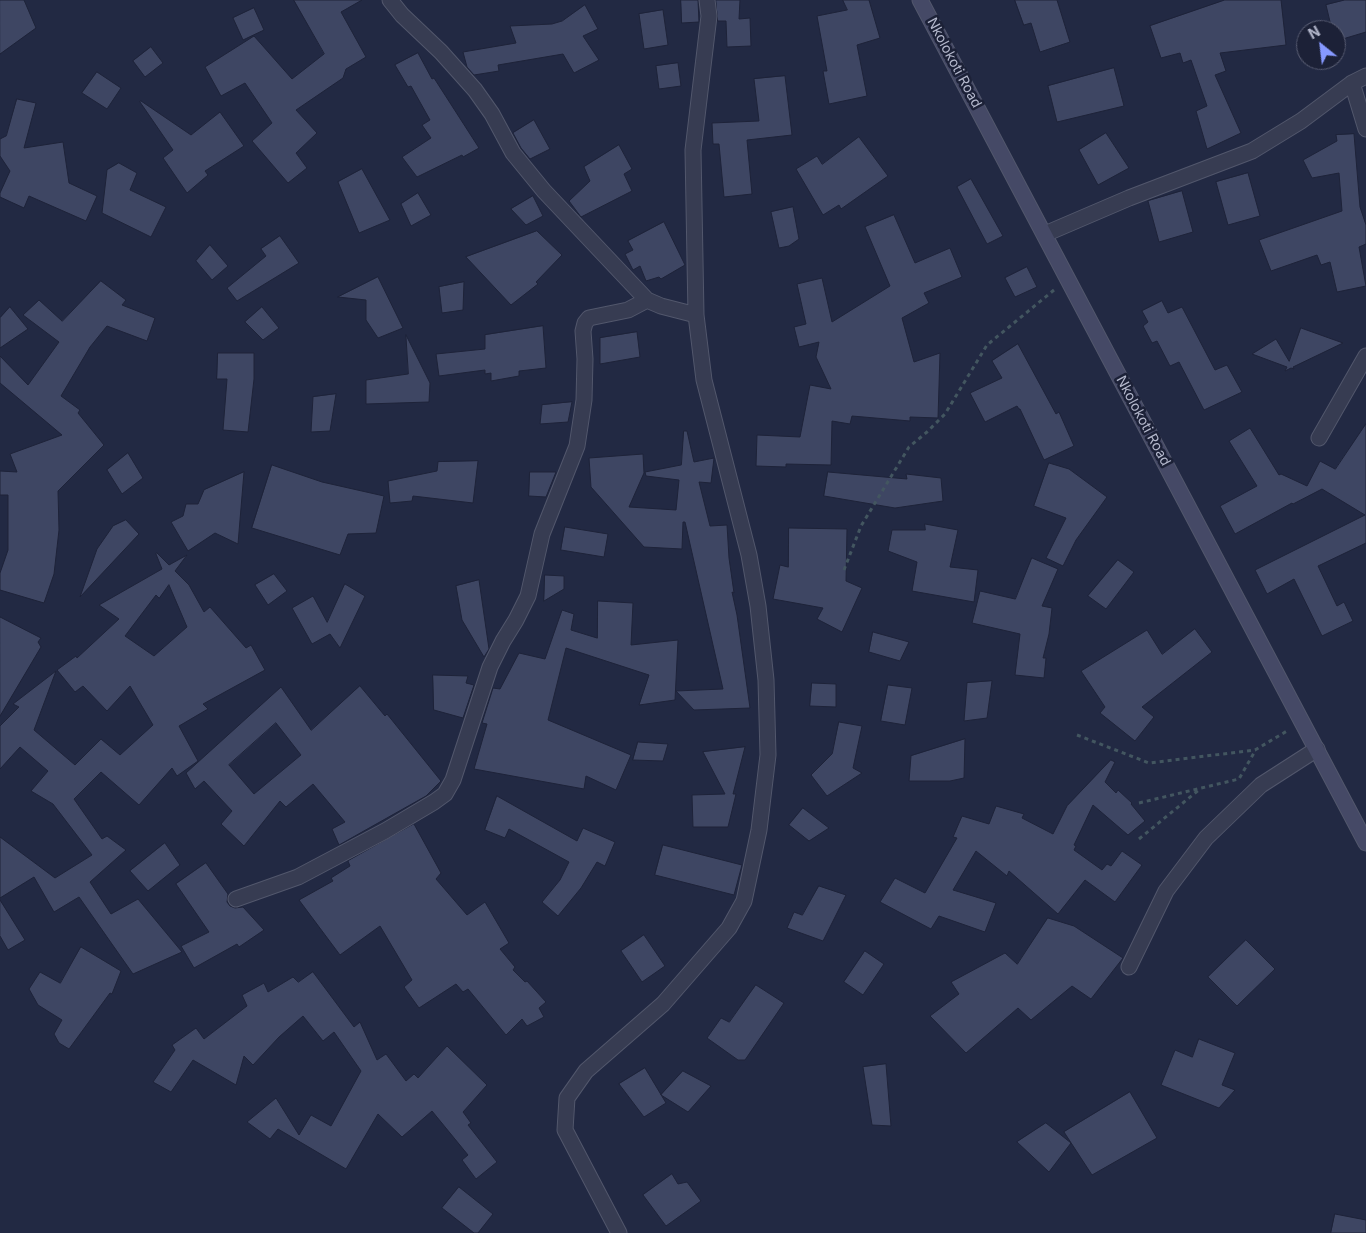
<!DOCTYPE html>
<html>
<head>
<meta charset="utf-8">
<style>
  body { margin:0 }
  #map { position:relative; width:1366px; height:1233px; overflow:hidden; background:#222943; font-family:Inter,sans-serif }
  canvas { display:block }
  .north { position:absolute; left:1296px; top:20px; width:50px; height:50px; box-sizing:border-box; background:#1c2137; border:1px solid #595d73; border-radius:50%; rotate:331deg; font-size:14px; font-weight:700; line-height:20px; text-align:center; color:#b4b8cc }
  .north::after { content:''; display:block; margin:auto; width:18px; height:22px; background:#8699ff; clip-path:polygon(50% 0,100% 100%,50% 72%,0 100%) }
</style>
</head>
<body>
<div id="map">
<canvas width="1366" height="1233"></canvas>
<div class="north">N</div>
</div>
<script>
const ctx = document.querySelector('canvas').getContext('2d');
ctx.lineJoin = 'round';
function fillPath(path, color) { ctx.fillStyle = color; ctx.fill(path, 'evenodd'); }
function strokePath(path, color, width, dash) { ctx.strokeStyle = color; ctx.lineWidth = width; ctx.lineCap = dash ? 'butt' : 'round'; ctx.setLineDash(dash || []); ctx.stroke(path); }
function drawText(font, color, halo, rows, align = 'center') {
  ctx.font = font + ' Inter,sans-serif'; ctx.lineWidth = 5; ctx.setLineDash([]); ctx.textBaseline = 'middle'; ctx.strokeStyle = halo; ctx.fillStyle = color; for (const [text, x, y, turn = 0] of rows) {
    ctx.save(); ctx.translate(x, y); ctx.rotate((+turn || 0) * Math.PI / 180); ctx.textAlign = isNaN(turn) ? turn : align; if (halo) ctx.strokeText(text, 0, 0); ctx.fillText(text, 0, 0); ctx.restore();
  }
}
const building = new Path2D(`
  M0,0H24L36,28L0,54Z
  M294,0H362L341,12L366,57L346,69L343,78L296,110L317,133L296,153L307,168L288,183L252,141L272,123L245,83L221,96L205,67L254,36L292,79L324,54Z
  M681,0H698L699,22L682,23Z
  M716,0H740L739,19L750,18L751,46L727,47L726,21H718Z
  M843,0H869L880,38L857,45L867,96L829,104L823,71H827L817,16L847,10Z
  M1015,0H1057L1070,42L1040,52L1031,23L1024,25Z
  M1225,0H1281L1286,45L1220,53L1226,71L1215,75L1241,133L1207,149L1196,111L1207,106L1191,60L1183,63L1180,53L1161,58L1150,26Z
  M1345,0H1366V32L1336,41V30H1332L1326,5Z
  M585,5L598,29L583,36L599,60L574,73L563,54L498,65L499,71L474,75L467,67L463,52L516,43L510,26L552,24L562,21Z
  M254,8L264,30L243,40L233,18Z
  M663,10L668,45L644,49L639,14Z
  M151,47L163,63L145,77L133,61Z
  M418,53L432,79L434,78L479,148L463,157L462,155L417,177L402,157L431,138L422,125L430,120L411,86L408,87L395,65Z
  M678,63L681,86L659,89L656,66Z
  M1114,68L1124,106L1057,122L1048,86Z
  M97,72L121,88L107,109L82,93Z
  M785,76L792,135L747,140L752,194L724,197L719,144H713L712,123L759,121L754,79Z
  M17,99L36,103L24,148L63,142L69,183L97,196L86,221L29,196L24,208L0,197V193L10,171L0,156V139L6,136Z
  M141,101L191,135L220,112L244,146L205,171L208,175L187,193L163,158L173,150L140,102Z
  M534,120L550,149L530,159L521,148L513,133Z
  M1106,133L1129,168L1098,185L1079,150Z
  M1354,134L1360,207L1366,225V244L1359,247L1366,286L1337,292L1330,262L1321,265L1317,255L1271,271L1259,240L1342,211L1339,173L1312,178L1303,160L1337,141L1336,135Z
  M859,137L888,176L841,209L839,205L823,215L796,169L817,156L822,164Z
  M619,145L632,169L624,174L632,191L581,217L569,201L590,181L584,167Z
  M119,163L137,173L130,190L166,207L151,237L102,213L107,170Z
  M362,169L390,220L359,233L338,182Z
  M1248,173L1260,216L1228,225L1216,182Z
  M971,179L1003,236L987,244L957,187Z
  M1182,191L1193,232L1159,242L1148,201Z
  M418,193L431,215L411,226L401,204Z
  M533,196L543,216L526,225L511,209Z
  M793,207L799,239L789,246L779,248L771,212Z
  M894,215L915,263L950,248L962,277L924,293L929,303L902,318L914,362L940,353L938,418L910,417V421L852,416L850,424L832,421L831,465L786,464V467L756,466L757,435L800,437L810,385L831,389L816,357L819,342L799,347L794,327L806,324L797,284L822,278L832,322L890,286L865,227Z
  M664,222L685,265L661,279L659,277L646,281L640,266L633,270L625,254L633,250L628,241Z
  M537,231L562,255L536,282L538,284L511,305L466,257Z
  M280,236L299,263L237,301L227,288L266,256L261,249Z
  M210,245L228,266L212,280L196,261Z
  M1027,267L1037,287L1015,297L1005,278Z
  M378,277L403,328L378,338L366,320V300L338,297Z
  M101,281L126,300L122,305L155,318L147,341L107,326L90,347L61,396L80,410L78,413L104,445L58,491L59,530L54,574L44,603L0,590V573L8,550V495H0V471L17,472L10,454L62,435L0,383V356L28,385L59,342L23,315L39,300L62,321Z
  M464,282L463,310L442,313L439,287Z
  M1162,301L1168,313L1182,307L1215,370L1227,365L1242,392L1204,410L1179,362L1170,366L1157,341L1152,343L1143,326L1148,322L1142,311Z
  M10,307L28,329L0,348V318Z
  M262,307L279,328L263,340L245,322Z
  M543,326L546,368L519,371V376L491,381V373L485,374V370L439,376L436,354L485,349V335Z
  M1301,328L1343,343L1293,367L1294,369L1291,368L1285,371L1287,367L1252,354L1276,339L1289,361Z
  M637,332L640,357L600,364V338Z
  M406,335L430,383L429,402L366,404V380L408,374Z
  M1018,344L1056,414L1059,412L1074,446L1044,460L1020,409H1019L1017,406L985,422L970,393L1002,378L992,361Z
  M218,353H254V379L248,432L223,430L227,379H217Z
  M336,394L330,431L311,432L313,397Z
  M572,402L568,422L540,424L542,405Z
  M1366,424V543L1318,566L1337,606L1344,602L1353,621L1322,636L1294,579L1267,594L1255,570L1365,515L1322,489L1293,504L1292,503L1235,534L1220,506L1257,486L1229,441L1250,428L1279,475L1281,474L1307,486L1320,461L1335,469Z
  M684,431H687L694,462L714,458L711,483L699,482L710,526L727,525L729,558L734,593L732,592L737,615L750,708L694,710L676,691L723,689L685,522H683L682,549L644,547L591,487L589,458L643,454L644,473L629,507L676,510L679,480L646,476L645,472L681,465Z
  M128,453L143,478L122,494L107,470Z
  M478,461L473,503L413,496L412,501L390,503L388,481L437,471L438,462Z
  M1049,463L1069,469L1107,497L1076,540L1063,566L1046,558L1066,518L1034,506Z
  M272,465L322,482L384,496L376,533L348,534L340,555L252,528Z
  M244,472L238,544L215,533L188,551L171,522L183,516L186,504H198L204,490Z
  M530,472H556L546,497L529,496Z
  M828,472L907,479L906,474L941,478L943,501L895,508L824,496Z
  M126,520L139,534L80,597L97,549L113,526Z
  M925,524L958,530L950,567L978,570L974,602L912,591L917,562L888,551L892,530H925Z
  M565,527L608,534L604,557L561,550Z
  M789,528L847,529L846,581L862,588L842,632L817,619L823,608L773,599L780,565L788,567Z
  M157,553L169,565L187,555L175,571L189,585L204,612L210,607L246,648L251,645L265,670L203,704L208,709L179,726L198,761L177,776L172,768L139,805L101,772L74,799L102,839L107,836L126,850L90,882L111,914L138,899L182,952L133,974L79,897L54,912L34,877L0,898V837L55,878L92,855L53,804L31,791L48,771L20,747L0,769V726L19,707L13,704L56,671L34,730L75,765L101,739L120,755L153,725L130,686L107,711L83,686L75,692L57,670L76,656L77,658L119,619L99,605L162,569L156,554ZM169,585L187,627L154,656L125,636L156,595L159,598Z
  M1032,558L1058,569L1042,606L1052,608L1049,634L1043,658H1046L1044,678L1015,675L1020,634L972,623L980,591L1015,599Z
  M1118,560L1134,572L1106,609L1088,596Z
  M274,574L287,591L268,605L255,585Z
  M545,575L564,576V589L544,601Z
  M479,580L489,649L484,657L462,620L456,586Z
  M345,584L365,596L340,648L330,634L312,644L292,608L313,596L327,622Z
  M598,601L633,603L631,645L678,640L675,700L639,705L649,675L566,648L548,720L631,755L616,790L586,776L584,789L474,769L487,724L482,723L493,688L500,689L519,653L545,659L562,610L574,614L571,630L597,638Z
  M0,617L41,638L38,642L41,647L0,716Z
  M1195,629L1212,652L1142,707L1154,717L1135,741L1100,713L1105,707L1081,671L1147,630L1162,654Z
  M873,632L909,642L900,661L869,652Z
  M433,675L468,676L466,683L474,685L463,718L434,710Z
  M992,681L987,718L964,721L967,683Z
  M812,683L836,684V707L810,706Z
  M888,685L912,688L905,725L881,721Z
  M360,686L385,716L387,714L441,781L426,796L339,845L332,829L345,822L313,784L286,807L280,801L244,846L221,824L232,811L204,781L195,789L186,773L281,687L311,730ZM276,723L301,755L254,794L229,765Z
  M839,722L862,726L853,768L862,773L827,796L811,775L832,754Z
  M965,739L964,778L950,781H909L911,756Z
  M638,742L668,744L663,761L633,760Z
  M745,747L733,794H736L728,827H693L692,795L725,794L703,752Z
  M1111,760L1115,762L1105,782L1116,793L1118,790L1132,803L1131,804L1145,821L1128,835L1093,805L1074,845L1076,846L1074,850L1102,870L1107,864L1111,866L1122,851L1142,865L1115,902L1085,880L1058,914L1009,871L1007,876L976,851L953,890L996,903L985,932L939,916L931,929L880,902L895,878L925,893L957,838L953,837L962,816L989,824L996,806L1024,814L1022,818L1053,834L1067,806Z
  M497,796L577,841L583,828L615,842L605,866L597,862L581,888L558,916L542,902L560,880L569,862L509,829L505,838L485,830Z
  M803,808L829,828L809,841L789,825Z
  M414,824L441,873L436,879L467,915L485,902L509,943L500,949L515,967L513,970L525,982L527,981L546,1002L539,1008L544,1017L527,1026L522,1019L506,1035L468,989L463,992L456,984L419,1008L404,987L412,980L380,926L340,955L299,900L333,881L331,878L350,866L348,861Z
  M165,843L180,865L148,891L130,871Z
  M663,845L742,865L734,895L655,875Z
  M206,863L228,894L227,902L230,906L235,908L243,907L264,930L239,947L237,944L194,968L181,946L209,932L176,884Z
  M819,886L846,895L823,941L787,928L794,912L802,915Z
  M0,900L25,940L8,950L0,936Z
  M1048,918L1074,926L1123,958L1091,999L1072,986L1031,1020L1018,1008L966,1053L930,1016L959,994L951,982L1005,953L1017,964Z
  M644,935L665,966L642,982L621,951Z
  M1246,940L1275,969L1237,1006L1208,977Z
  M81,947L121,971L112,994L110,993L69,1049L59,1043L54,1034L62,1020L38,1005L29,989L40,972L60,983Z
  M865,951L884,964L863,995L844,982Z
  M313,972L354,1027L360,1022L377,1060L386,1054L406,1081L414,1074L418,1078L447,1046L487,1085L463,1112L471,1123L468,1125L497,1162L476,1179L462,1160L468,1155L432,1111L402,1137L378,1114L346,1169L278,1129L270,1139L247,1122L276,1098L299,1135L311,1115L331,1126L361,1071L334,1032L323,1041L303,1016L279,1037L253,1065L244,1056L236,1085L193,1060L171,1092L153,1082L175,1050L172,1045L196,1028L204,1039L247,1006L242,995L264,983L268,992L293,977L298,982Z
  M756,985L784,1003L745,1060H738L707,1038L721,1018L729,1022Z
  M1199,1039L1235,1053L1222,1085L1235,1090L1219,1108L1161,1085L1175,1050L1192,1057Z
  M886,1064L891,1126L872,1125L863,1067Z
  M645,1068L666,1103L644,1117L619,1084Z
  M683,1071L711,1086L688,1112L661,1095Z
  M1130,1092L1157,1138L1092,1175L1064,1132Z
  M1046,1123L1071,1143L1049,1172L1017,1142Z
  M672,1174L678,1184L687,1182L701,1201L666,1226L643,1195Z
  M459,1187L493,1214L478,1233H474L442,1208Z
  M1335,1214L1366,1220V1233H1331Z`);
const path = new Path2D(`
  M844,570L861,526L909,447L927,432L945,414L987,345L1054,290
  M1077,735L1149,763L1255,750L1287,731
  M1139,803L1239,779L1255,751
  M1139,839L1200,789`);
const minor = new Path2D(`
  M390,0L402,15L441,52L475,90L492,114L513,153L544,191L647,300L661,306L696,315
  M1352,83L1366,129
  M1045,234L1129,198L1252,151L1301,121L1352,83L1366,76
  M1319,438L1366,356
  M236,899L298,877L385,831L434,802L445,794L453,780L490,667L503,641L516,620L528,596L542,534L577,446L584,400L585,359L583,331L585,323L589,318L628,310L647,300
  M1129,967L1166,891L1206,838L1261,785L1317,749
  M619,1233L565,1130L567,1098L586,1071L663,1004L729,928L744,901L759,830L768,755L766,680L758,606L749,555L704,380L696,315L693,150L709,16L707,0`);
const secondary = new Path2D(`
  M920,0L1366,843`);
const streetNames = [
  ["Nkolokoti Road",954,63,62],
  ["Nkolokoti Road",1143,421,62]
];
fillPath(building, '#3e4663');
strokePath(building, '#1e2339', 1);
strokePath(minor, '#52576c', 17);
strokePath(secondary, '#52576c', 17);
strokePath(path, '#435660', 3, [4, 4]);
strokePath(minor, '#373c52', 15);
strokePath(secondary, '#454966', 15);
drawText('14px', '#b4b8cc', '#1c2137', streetNames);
</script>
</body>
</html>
